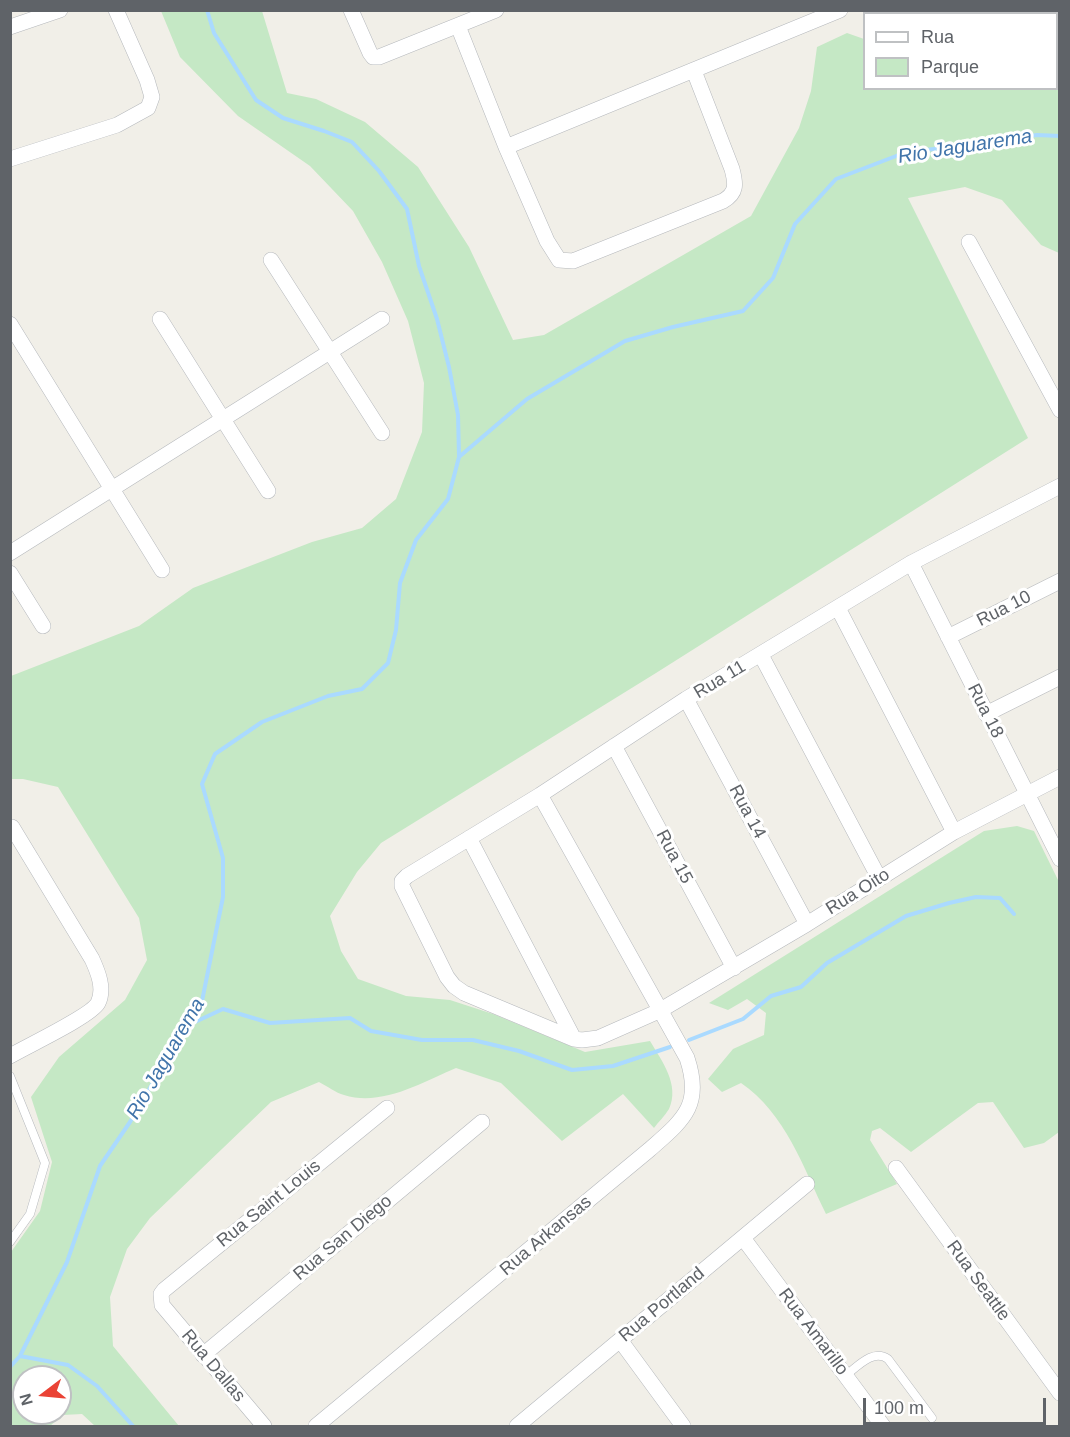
<!DOCTYPE html>
<html>
<head>
<meta charset="utf-8">
<style>
  body { margin:0 }
  #map { position:relative; width:1070px; height:1437px; overflow:hidden; background:#f1efe8; font-family:Helvetica,sans-serif }
  canvas { display:block }
  .frame { position:absolute; inset:0; border:12px solid #5f6368; pointer-events:none }
  .legend { position:absolute; left:863px; top:12px; width:195px; height:78px; box-sizing:border-box; background:#fff; border:2px solid #bfc1c3; margin:0; padding:8px 10px; list-style:none; font-size:18px; color:#5f6368 }
  .legend li { display:flex; align-items:center; gap:12px; height:30px }
  .legend b { width:30px; border:2px solid #bfc1c3 }
  .north { position:absolute; left:12px; top:1365px; width:60px; height:60px; box-sizing:border-box; background:#fff; border:2px solid #bfc1c3; border-radius:50%; rotate:254deg; font-size:16px; font-weight:700; line-height:24px; text-align:center; color:#5f6368 }
  .north::after { content:''; display:block; margin:auto; width:21px; height:27px; background:#ea4335; clip-path:polygon(50% 0,100% 100%,50% 72%,0 100%) }
  .scale { position:absolute; left:863px; top:1398px; width:183px; height:27px; box-sizing:border-box; border:3px solid #5f6368; border-top:0; padding-left:8px; font-size:18px; line-height:21px; white-space:nowrap; color:#5f6368; -webkit-text-stroke:4px #fff; paint-order:stroke }
</style>
</head>
<body>
<div id="map">
<canvas width="1070" height="1437"></canvas>
<div class="frame"></div>
<ul class="legend">
<li><b style="height:8px;background:#fff"></b>Rua</li>
<li><b style="height:16px;background:#c5e8c5"></b>Parque</li>
</ul>
<div class="north">N</div>
<div class="scale">100 m</div>
</div>
<script>
const ctx = document.querySelector('canvas').getContext('2d');
ctx.lineJoin = 'round';
function fillPath(path, color) { ctx.fillStyle = color; ctx.fill(path, 'evenodd'); }
function strokePath(path, color, width, dash) { ctx.strokeStyle = color; ctx.lineWidth = width; ctx.lineCap = dash ? 'butt' : 'round'; ctx.setLineDash(dash || []); ctx.stroke(path); }
function drawText(font, color, halo, rows, align = 'center') {
  ctx.font = font + ' Helvetica,sans-serif'; ctx.lineWidth = 6; ctx.setLineDash([]); ctx.textBaseline = 'middle'; ctx.strokeStyle = halo; ctx.fillStyle = color; for (const [text, x, y, turn = 0] of rows) {
    ctx.save(); ctx.translate(x, y); ctx.rotate((+turn || 0) * Math.PI / 180); ctx.textAlign = isNaN(turn) ? turn : align; if (halo) ctx.strokeText(text, 0, 0); ctx.fillText(text, 0, 0); ctx.restore();
  }
}
const green = new Path2D(`
  M965,11H1059V253L1041,245L1002,200L965,187L908,198L1028,438L656,673L381,843L357,872L330,916L341,951L358,979L406,996L450,1000L493,1014L585,1052L650,1041C662,1061 680,1085 669,1109C665,1116 658,1122 654,1128L623,1094L562,1141L501,1083L456,1068C423,1082 382,1107 344,1095C336,1093 327,1086 319,1082L271,1102L150,1218L127,1249L110,1297L113,1346L179,1426H95L82,1414L63,1415L50,1426H11V1252L40,1211L52,1162L31,1097L59,1057L125,1000L147,960L139,918L58,787L23,779H11V676L139,626L193,588L312,542L362,528L396,499L422,432L424,383L408,321L382,262L353,211L310,166L238,116L180,57L161,11H262L287,93L316,99L365,122L418,167L469,247L513,340L544,335L751,216L799,128L811,91L817,47L847,33L864,39V88H1056V14L960,13ZM24,1377H60V1413H24Z
  M1017,826L1034,831L1059,882V1132L1044,1143L1024,1148L993,1102L978,1103L911,1152L880,1128L872,1131L870,1140L897,1184L826,1214C803,1167 786,1114 741,1083L722,1092L708,1079L733,1049L764,1035L766,1013L747,999L728,1010L709,1003L984,831Z`);
const stream = new Path2D(`
  M207,10L214,33L256,100L283,118L324,131L352,142L379,171L407,209L419,266L437,319L449,367L458,415L459,456
  M182,1028L223,1009L270,1023L350,1018L371,1031L422,1040H473L519,1051L572,1070L613,1066L670,1047
  M689,1040L743,1019L771,996L801,987L827,963L906,916L949,903L976,897L1000,898L1014,914
  M20,1356L68,1365L97,1386L133,1426
  M10,1367L20,1356L67,1262L100,1166L130,1122L161,1069L180,1028L202,1001L223,897V858L202,784L215,754L262,722L328,696L362,689L388,663L396,630L400,583L416,540L448,499L459,457L527,399L625,341L673,327L743,311L773,278L795,224L836,179L904,153L1037,135L1060,136`);
const lane = new Path2D(`
  M10,1076L45,1163L30,1214L10,1242
  M845,1376C857,1367 873,1348 888,1359L932,1418`);
const street = new Path2D(`
  M351,10L370,53L373,57H379L496,10
  M458,26L506,147L547,241L559,260L573,261L723,201C737,193 736,184 732,169L694,71
  M10,27L60,10
  M506,147L840,10
  M10,159L117,125L148,108L152,97L147,80L116,10
  M969,242L1060,410
  M271,260L382,433
  M160,319L268,491
  M10,324L162,570
  M1060,486L911,563L686,699L540,795L407,876L402,881V886L447,977L454,986L464,993L574,1039L582,1040L598,1038L659,1011L807,924L954,832L1060,777
  M10,553L382,319
  M911,563L1060,859
  M10,573L43,626
  M838,608L954,832
  M948,637L1060,581
  M761,655L879,878
  M686,699L807,924
  M986,714L1060,677
  M614,746L734,968
  M469,838L574,1039
  M10,1056C27,1046 91,1016 98,1003C105,989 98,972 92,959L12,827
  M896,1168L1060,1393
  M743,1238L883,1426
  M620,1340L683,1426
  M203,1355L482,1122
  M264,1426L162,1305L161,1294L164,1290L387,1108
  M316,1426L649,1150C683,1120 703,1106 687,1058L540,795
  M517,1426L807,1184`);
const streetNames = [
  ["Rua 10",1004,609,-27],
  ["Rua 11",720,680,-31],
  ["Rua 18",985,711,63],
  ["Rua 14",747,812,62],
  ["Rua 15",674,857,62],
  ["Rua Oito",858,892,-32],
  ["Rua Saint Louis",269,1204,-39],
  ["Rua Arkansas",546,1236,-40],
  ["Rua San Diego",343,1238,-40],
  ["Rua Seattle",978,1281,54],
  ["Rua Portland",662,1305,-40],
  ["Rua Amarillo",813,1332,53],
  ["Rua Dallas",213,1366,50]
];
const waterNames = [
  ["Rio Jaguarema",965,147,-9],
  ["Rio Jaguarema",166,1059,-60]
];
fillPath(green, '#c5e8c5');
strokePath(stream, '#aadaff', 4);
strokePath(lane, '#b5b8bc', 9);
strokePath(street, '#b5b8bc', 16);
strokePath(lane, '#fff', 8);
strokePath(street, '#fff', 15);
drawText('18px', '#5f6368', '#fff', streetNames);
drawText('italic 20px', '#4174aa', '#fff', waterNames);
</script>
</body>
</html>
